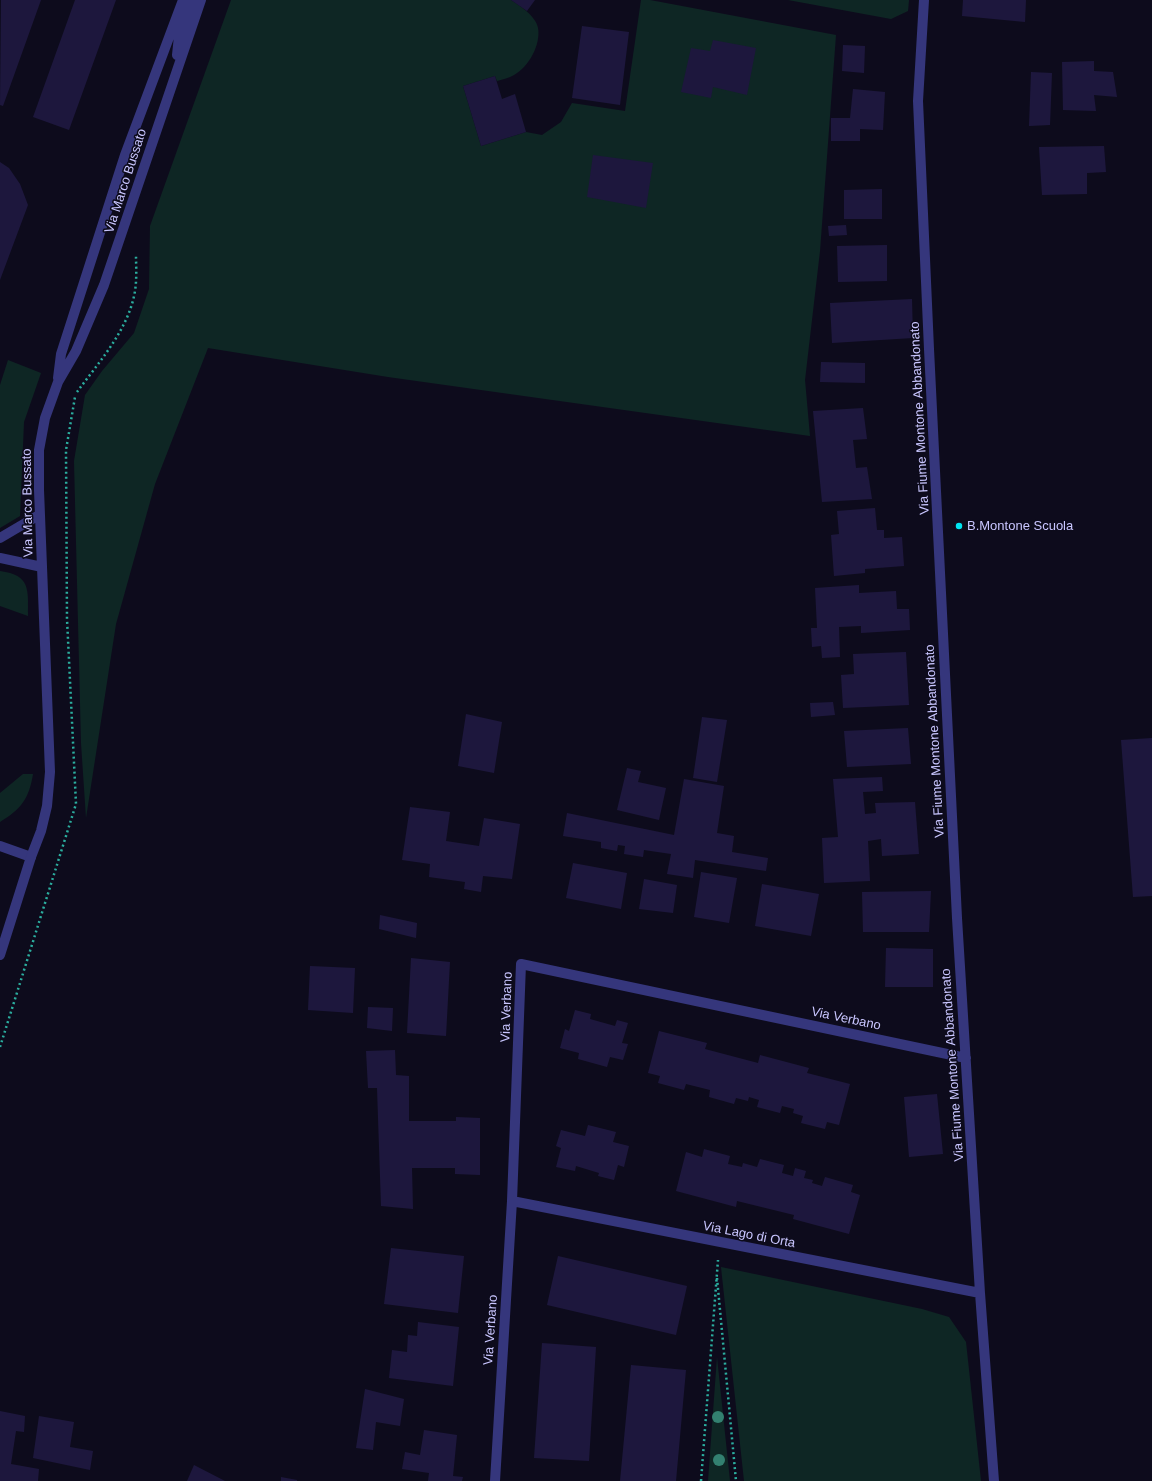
<!DOCTYPE html>
<html>
<head>
<meta charset="utf-8">
<style>
  body { margin:0 }
  canvas { display:block; background:#0d0b1c }
</style>
</head>
<body>
<canvas width="1152" height="1481"></canvas>
<script>
const ctx = document.querySelector('canvas').getContext('2d');
ctx.lineJoin = 'round';
function fillPath(path, color) { ctx.fillStyle = color; ctx.fill(path, 'evenodd'); }
function strokePath(path, color, width, dash) { ctx.strokeStyle = color; ctx.lineWidth = width; ctx.lineCap = dash ? 'butt' : 'round'; ctx.setLineDash(dash || []); ctx.stroke(path); }
function drawText(font, color, halo, rows, align = 'center') {
  ctx.font = font + ' Helvetica,sans-serif'; ctx.lineWidth = 3; ctx.setLineDash([]); ctx.textBaseline = 'middle'; ctx.strokeStyle = halo; ctx.fillStyle = color; for (const [text, x, y, turn = 0] of rows) {
    ctx.save(); ctx.translate(x, y); ctx.rotate((+turn || 0) * Math.PI / 180); ctx.textAlign = isNaN(turn) ? turn : align; if (halo) ctx.strokeText(text, 0, 0); ctx.fillText(text, 0, 0); ctx.restore();
  }
}
const green = new Path2D(`
  M231,0H511C520,6 536,16 538,28C541,44 529,67 514,75C509,78 503,79 497,81L495,76L463,86L481,146L526,132L542,135L561,122L572,103L625,111L641,0H650L836,35L820,251L805,380L810,436L388,377L208,348L155,484L116,624L86,818L81,743L74,461L85,395L102,371L134,333L149,289L150,226Z
  M788,0H909L908,11L891,19Z
  M8,360L41,373L24,422L20,516L0,528V385Z
  M0,571C31,575 28,590 28,616L0,606Z
  M23,774H33C29,799 21,809 0,822V793Z
  M721,1267L922,1309L949,1317L966,1342L981,1481H744Z
  M717,1357L730,1481H708Z`);
const building = new Path2D(`
  M1,0H41L3,106L0,105Z
  M75,0H116L69,130L33,117Z
  M511,0H535L527,11Z
  M963,0H1026L1025,22L962,16Z
  M582,26L629,32L620,105L572,98Z
  M713,40L756,48L747,95L713,87L711,98L681,92L691,48L710,51Z
  M843,45L865,46L864,73L842,71Z
  M1094,61V71L1113,72L1117,97L1094,95L1096,111L1063,110L1062,62Z
  M1031,72L1052,73L1050,125L1029,126Z
  M495,76L502,99L515,94L526,132L481,146L463,86Z
  M853,89L885,92L883,130L860,129V141H831V118H850Z
  M1104,146L1106,172L1087,173V194L1042,195L1039,147Z
  M593,155L653,163L646,208L587,197Z
  M0,162L9,168L20,184L28,205L0,280Z
  M882,189V219H844V190Z
  M846,225L847,235L829,236L828,226Z
  M887,245V281L838,282L837,246Z
  M912,299L913,338L832,343L830,303Z
  M821,362L865,363V383L820,382Z
  M863,408L867,439L853,440L856,468L867,467L872,499L822,502L813,411Z
  M875,508L877,530H884V538L902,537L904,566L865,569V573L834,576L831,535L839,534L837,511Z
  M859,585V593L896,591L897,609H909L910,630L861,633V626L839,627L840,657L822,658L821,646L812,647L811,628H817L815,588Z
  M906,652L909,705L843,708L841,675L854,674L853,654Z
  M833,702L835,715L811,717L810,703Z
  M466,714L502,722L494,773L458,766Z
  M702,717L727,720L717,782L693,778Z
  M908,728L911,764L847,767L844,731Z
  M1152,738V896L1133,897L1121,740Z
  M627,768L641,771L638,782L666,788L659,820L617,810Z
  M882,777L883,791L863,792L865,814L876,813L875,803L915,802L919,854L882,856L881,839L868,841L870,881L824,883L822,838L838,837L833,779Z
  M684,779L724,786L717,833L734,836L732,852L768,858L766,871L695,860L693,878L667,874L671,854L644,850L643,857L624,854L625,846L618,845L617,851L601,848V842L563,836L567,813L674,835Z
  M410,807L450,812L446,841L479,846L484,818L520,824L512,879L483,876L481,892L464,889L465,882L429,877L430,864L402,860Z
  M573,863L627,873L621,909L566,898Z
  M701,872L737,878L729,923L694,917Z
  M644,879L677,885L673,913L639,909Z
  M762,884L819,894L811,936L755,926Z
  M931,891L929,932H863L862,892Z
  M380,915L417,923L416,938L379,929Z
  M886,948L933,949V987H885Z
  M411,958L450,962L446,1036L407,1033Z
  M310,966L355,968L353,1013L308,1010Z
  M368,1007L393,1008L392,1031L367,1028Z
  M575,1010L591,1014L590,1019L615,1026L617,1020L628,1023L622,1043L628,1044L623,1060L610,1057L607,1067L578,1059L579,1053L560,1048L565,1029L569,1031Z
  M659,1031L707,1043L705,1049L758,1063L760,1055L809,1068L807,1073L850,1084L839,1125L827,1122L825,1129L801,1123L803,1116L793,1113L794,1109L782,1106L780,1113L757,1107L759,1100L749,1097L748,1101L736,1098L734,1104L709,1097L710,1090L686,1084L684,1090L658,1083L660,1076L648,1073Z
  M395,1050L396,1075L409,1076V1121H456V1117L480,1118V1175L455,1174V1168H412L413,1209L381,1206L377,1088H368L366,1051Z
  M937,1094L943,1154L909,1157L904,1097Z
  M588,1125L616,1132L613,1142L629,1146L624,1167L618,1165L614,1180L598,1176L599,1173L576,1166L575,1171L556,1167L561,1148L556,1146L561,1130L585,1136Z
  M704,1149L730,1156L728,1164L742,1167L743,1163L757,1167L760,1159L784,1165L782,1173L793,1176L795,1168L806,1171L804,1178L813,1180L812,1183L822,1186L825,1177L853,1185L851,1192L860,1195L849,1234L793,1219L794,1215L737,1201L736,1207L676,1191L686,1152L702,1157Z
  M391,1248L464,1256L458,1313L384,1304Z
  M558,1256L687,1286L676,1335L547,1305Z
  M418,1322L459,1327L453,1386L389,1378L392,1350L407,1352L408,1335L417,1336Z
  M542,1343L596,1347L589,1461L534,1458Z
  M631,1365L686,1370L676,1481H620Z
  M365,1389L404,1399L400,1426L376,1422L373,1450L356,1448Z
  M0,1411L25,1416L24,1432L16,1431L11,1464L39,1469L38,1481H0Z
  M39,1416L74,1422L70,1447L93,1451L90,1470L33,1458Z
  M424,1430L457,1435L453,1476L463,1477L462,1481H428L429,1473L402,1469L405,1452L420,1455Z
  M194,1465L225,1481H187Z
  M281,1477L297,1480V1481H281Z`);
const path = new Path2D(`
  M77,392C99,362 129,329 135,291C137,279 136,266 136,254
  M0,1047L76,804L67,619L66,450L75,397
  M717,1278L736,1481
  M701,1481L718,1260`);
const service = new Path2D(`
  M0,846L31,857`);
const minor = new Path2D(`
  M924,0L918,101L929,349L957,918L980,1293L994,1481
  M177,55L179,36L192,0
  M58,378L61,354L125,155L183,0
  M0,538L39,515
  M0,558L42,567
  M0,955L31,857L41,831L47,806L50,772L39,490V450L45,418L58,382L76,351L104,285L201,0
  M512,1201L980,1293
  M495,1481L512,1201L521,964L966,1058`);
const trees = [
  [718,1417],
  [719,1460]
];
const markers = [
  [959,526,4,"#00e4f1"]
];
const streetNames = [
  ["Via Marco Bussato",126,181,-72],
  ["Via Fiume Montone Abbandonato",920,418,-93],
  ["Via Marco Bussato",28,503,-91],
  ["Via Fiume Montone Abbandonato",935,741,-93],
  ["Via Verbano",507,1007,-88],
  ["Via Verbano",846,1019,12],
  ["Via Fiume Montone Abbandonato",953,1065,-94],
  ["Via Lago di Orta",749,1235,11],
  ["Via Verbano",491,1330,-86]
];
const poiNames = [
  ["B.Montone Scuola",967,526]
];
fillPath(green, '#0e2624');
fillPath(building, '#1d173d');
strokePath(path, '#2bae9f', 2.5, [2, 3]);
strokePath(service, '#35367c', 10);
strokePath(minor, '#35367c', 10);
ctx.fillStyle = '#338070';
for (const [x, y] of trees) { ctx.beginPath(); ctx.arc(x, y, 6, 0, 2 * Math.PI); ctx.fill(); }
for (const [x, y, r, color] of markers) { const dot = new Path2D(); dot.arc(x, y, r, 0, 2 * Math.PI); ctx.fillStyle = color; ctx.fill(dot); strokePath(dot, '#0d0b1c', 1.5); }
drawText('13px', '#c9c6ff', '#0d0b1c', streetNames);
drawText('13px', '#c9c6ff', '#0d0b1c', poiNames, 'left');
</script>
</body>
</html>
